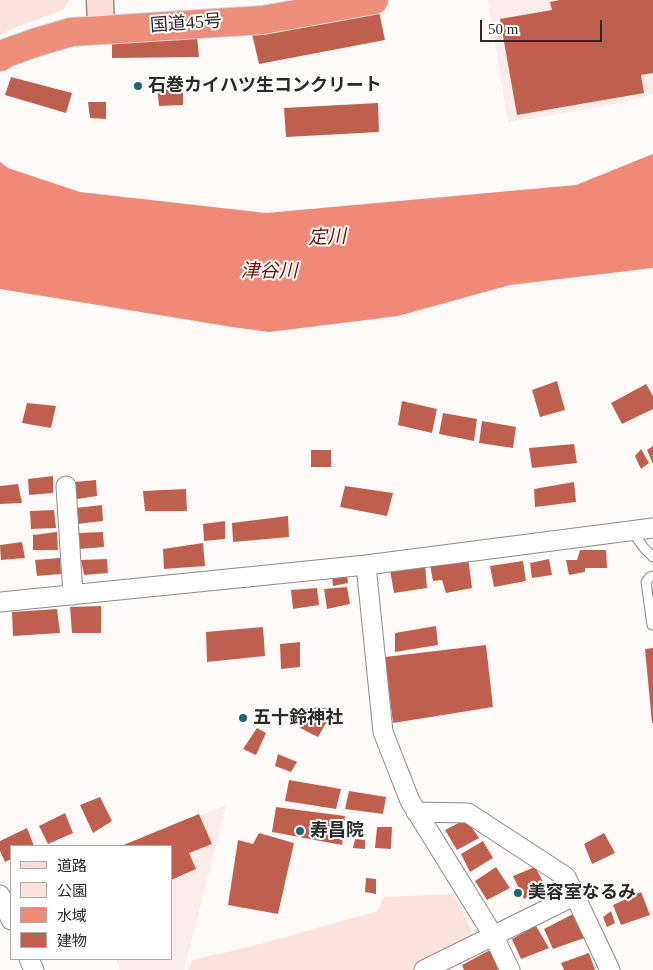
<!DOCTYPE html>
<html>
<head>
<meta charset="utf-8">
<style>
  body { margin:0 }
  #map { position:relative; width:653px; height:970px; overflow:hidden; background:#fefaf9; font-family:"Times New Roman","Noto Sans JP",serif }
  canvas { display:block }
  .legend { position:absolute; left:10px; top:845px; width:162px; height:115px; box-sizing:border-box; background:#fff; border:1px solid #aaaaa9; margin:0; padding:6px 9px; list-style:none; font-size:15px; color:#2b2a29 }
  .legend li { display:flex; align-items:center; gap:10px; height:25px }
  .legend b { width:25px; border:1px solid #aaaaa9 }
  .scale { position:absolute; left:480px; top:20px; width:122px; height:22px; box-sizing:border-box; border:2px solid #2b2a29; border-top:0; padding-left:6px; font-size:15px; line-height:18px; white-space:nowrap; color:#2b2a29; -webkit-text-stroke:4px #fff; paint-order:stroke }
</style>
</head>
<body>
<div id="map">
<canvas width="653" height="970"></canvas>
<ul class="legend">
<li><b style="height:6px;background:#faddd7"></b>道路</li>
<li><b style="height:14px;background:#fde1db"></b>公園</li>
<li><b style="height:14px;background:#ee8a77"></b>水域</li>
<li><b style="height:14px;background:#bf604e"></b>建物</li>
</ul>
<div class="scale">50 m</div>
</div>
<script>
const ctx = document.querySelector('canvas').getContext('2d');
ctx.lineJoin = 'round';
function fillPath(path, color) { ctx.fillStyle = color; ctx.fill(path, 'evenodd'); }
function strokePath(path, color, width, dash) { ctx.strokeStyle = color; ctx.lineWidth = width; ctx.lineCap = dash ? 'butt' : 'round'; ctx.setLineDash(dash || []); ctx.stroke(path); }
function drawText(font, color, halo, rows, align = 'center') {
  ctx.font = font + ' "Times New Roman","Noto Sans JP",serif'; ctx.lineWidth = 4; ctx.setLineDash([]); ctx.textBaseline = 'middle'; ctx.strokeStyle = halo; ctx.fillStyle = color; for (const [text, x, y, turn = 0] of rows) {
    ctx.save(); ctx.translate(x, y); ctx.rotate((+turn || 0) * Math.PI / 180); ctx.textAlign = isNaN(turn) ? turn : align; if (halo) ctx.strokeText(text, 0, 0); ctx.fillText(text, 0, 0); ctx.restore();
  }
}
const built = new Path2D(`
  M488,0H653V93L642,98L584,110L508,122Z
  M226,805L184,970H120L116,959H171V846H129Z`);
const green = new Path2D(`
  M0,0H69L63,10L16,27L0,35Z
  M454,894L474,936L414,970H188L192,960L253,946L378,911L384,897Z`);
const water = new Path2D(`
  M653,154V268L510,285L398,316L269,332L232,327L0,289V162L8,168L80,192L266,213L576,185Z`);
const building = new Path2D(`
  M560,0H653V73L641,75L644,93L517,115L500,19L552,10L550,2Z
  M379,11L385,40L259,64L252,34Z
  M197,36L199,57L112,58V40Z
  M11,77L72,93L66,113L5,95Z
  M157,87H183V105L159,106Z
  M88,102H106V119L90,118Z
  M378,103L379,132L286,137L284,108Z
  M557,381L565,410L540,417L532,390Z
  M646,384L653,396V409L622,424L611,403Z
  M402,401L437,409L432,433L398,425Z
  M27,403L56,406L51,428L22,423Z
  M443,413L477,419L474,441L439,434Z
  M482,421L516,427L513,448L479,443Z
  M574,444L577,463L532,468L529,448Z
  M653,446V464L647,450Z
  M641,449L649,463L641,469L635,456Z
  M311,450H331V467H311Z
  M53,476V493L29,495L28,479Z
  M96,480L97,496L77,499L74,482Z
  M574,482L576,502L535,507L534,489Z
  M18,484L22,503L0,504V486Z
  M345,486L393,493L387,516L340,507Z
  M186,489L187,511H145L143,491Z
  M102,505L103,521L77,524L75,508Z
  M54,510L56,528L31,529L30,511Z
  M288,516L289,537L233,542L232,523Z
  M225,521V539L204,541L203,524Z
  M57,532L58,550H33V535Z
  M103,532L104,547L79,549V533Z
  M22,542L25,558L1,560L0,545Z
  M203,543L205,566L164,569L163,549Z
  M580,550H606L607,568H585V572L569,575L566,560H577Z
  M468,557L472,588L446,593L442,580L433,581L430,565Z
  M60,558L61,574L37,576L35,560Z
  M107,559L108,573L84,575L81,560Z
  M549,559L552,575L532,578L530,563Z
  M523,561L526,581L494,587L490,566Z
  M425,565L427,588L394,593L390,570Z
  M347,573L348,583L333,586L332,575Z
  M347,587L350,604L327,609L324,589Z
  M317,588L319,605L293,609L291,590Z
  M101,606V633H72L70,607Z
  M57,609L60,633L13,636L12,612Z
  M436,626L438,645L395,652V633Z
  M263,627L265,656L207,662L206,632Z
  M300,642V667L281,669L280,644Z
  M486,645L493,707L393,723L385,657Z
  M653,648V723H652L645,649Z
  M308,707L334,709L318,737L300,728Z
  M257,728L266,733L256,755L243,749Z
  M278,754L297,762L291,772L275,766Z
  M289,780L341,789L336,809L285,801Z
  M349,791L386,797L383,814L345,809Z
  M100,797L112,821L93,833L80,805Z
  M276,807L345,816L342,845L272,832Z
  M65,813L73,833L48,844L39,826Z
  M199,814L212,844L189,853L196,869L171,880V846H121Z
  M466,819L479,838L457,850L445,830Z
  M353,826L364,828V836L352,835Z
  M377,827H392L391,849L375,848Z
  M27,828L34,846H11V859L5,862L0,851V841Z
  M259,833L294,843L278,914L228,905L238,840L253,844Z
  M604,833L615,853L592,864L584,844Z
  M355,839L365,840V849L353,848Z
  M483,841L493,858L470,872L461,854Z
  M496,867L510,888L487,900L475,881Z
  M535,867L547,889L524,899L513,876Z
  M366,878L376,879V894L365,892Z
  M641,892L650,915L621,925L613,905Z
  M611,911L615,923L607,927L603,917Z
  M575,913L587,937L553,949L544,929Z
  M536,926L549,948L521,959L512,939Z
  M490,950L498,970H464L462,965Z
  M589,953L595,970H564L561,963Z`);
const lane = new Path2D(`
  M632,531L644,548L653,557
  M652,625L646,582L650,577L653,576`);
const street = new Path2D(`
  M66,486L73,595
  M366,565L383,732L410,801L493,935L510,970
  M0,602L366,565L653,528
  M416,812L468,813L566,877L610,970
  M0,895L11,920
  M29,959L34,970
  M424,970L574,896`);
const secondary = new Path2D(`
  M100,0L101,30`);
const highway = new Path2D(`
  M0,57L6,53L37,42L71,32L263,20L374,0`);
const markers = [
  [138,86,5,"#1d6673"],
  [243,718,5,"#1d6673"],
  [300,831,5,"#1d6673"],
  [518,893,5,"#1d6673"]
];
const streetNames = [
  ["国道45号",186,24,-4]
];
const poiNames = [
  ["石巻カイハツ生コンクリート",148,86],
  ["五十鈴神社",253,718],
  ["寿昌院",310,831],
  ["美容室なるみ",528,893]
];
const waterNames = [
  ["定川",327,238,-2],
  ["津谷川",269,272]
];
fillPath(built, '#f9ece9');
fillPath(green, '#fde1db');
fillPath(water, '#ee8a77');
fillPath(building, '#bf604e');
strokePath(lane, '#8d8988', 11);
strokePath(street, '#8d8988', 21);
strokePath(secondary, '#8d8988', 29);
strokePath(highway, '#d5d4d4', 30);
strokePath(lane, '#fff', 9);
strokePath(street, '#fff', 19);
strokePath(secondary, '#faddd7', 26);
strokePath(highway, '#ed8e7b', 28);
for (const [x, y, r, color] of markers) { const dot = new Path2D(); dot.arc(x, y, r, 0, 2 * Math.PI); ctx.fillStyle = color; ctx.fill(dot); strokePath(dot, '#fff', 2); }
drawText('18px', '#2b2a29', '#fff', streetNames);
drawText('bold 18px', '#2b2a29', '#fff', poiNames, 'left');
drawText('italic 19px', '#6c1304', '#fff', waterNames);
</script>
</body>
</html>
